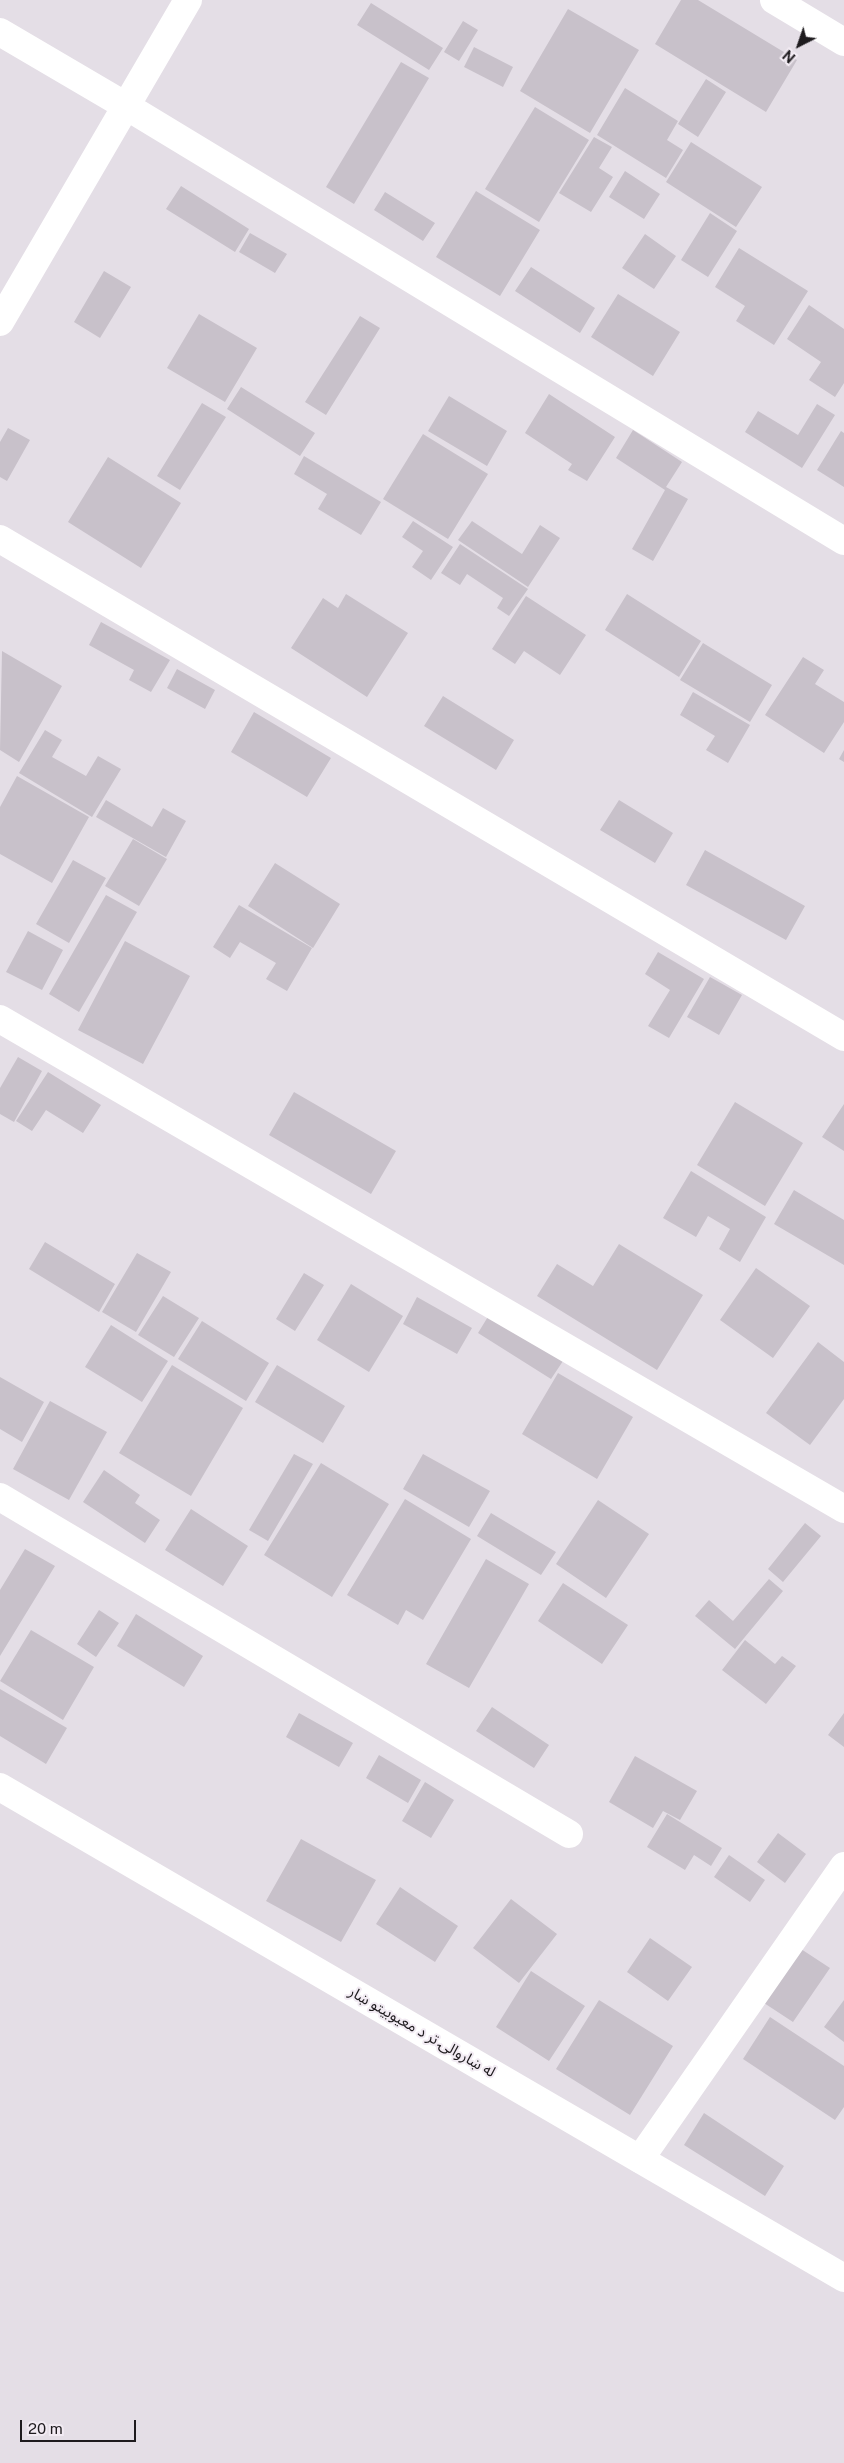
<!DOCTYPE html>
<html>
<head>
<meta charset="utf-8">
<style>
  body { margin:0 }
  #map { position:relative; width:844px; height:2463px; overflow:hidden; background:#e4dee6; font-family:"Public Sans",sans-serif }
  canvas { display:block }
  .north { position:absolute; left:774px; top:20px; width:50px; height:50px; -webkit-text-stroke:4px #f2ebf3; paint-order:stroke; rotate:221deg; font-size:14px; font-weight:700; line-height:20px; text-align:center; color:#1e1b1e }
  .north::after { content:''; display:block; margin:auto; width:18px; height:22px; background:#1e1b1e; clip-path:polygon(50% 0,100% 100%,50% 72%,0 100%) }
  .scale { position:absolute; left:20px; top:2420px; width:116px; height:22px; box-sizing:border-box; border:2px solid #1e1b1e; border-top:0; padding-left:6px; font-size:15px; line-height:18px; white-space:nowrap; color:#1e1b1e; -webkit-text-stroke:4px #f2ebf3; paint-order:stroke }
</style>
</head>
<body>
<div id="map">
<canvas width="844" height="2463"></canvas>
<div class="north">N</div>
<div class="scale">20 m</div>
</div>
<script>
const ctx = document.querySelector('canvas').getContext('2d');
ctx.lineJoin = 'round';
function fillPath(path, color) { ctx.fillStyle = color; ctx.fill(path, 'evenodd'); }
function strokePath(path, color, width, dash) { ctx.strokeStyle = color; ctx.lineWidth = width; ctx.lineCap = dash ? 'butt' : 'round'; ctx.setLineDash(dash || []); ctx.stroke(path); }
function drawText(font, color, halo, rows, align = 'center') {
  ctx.font = font + ' "Public Sans","Noto Sans Arabic",sans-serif'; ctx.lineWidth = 4; ctx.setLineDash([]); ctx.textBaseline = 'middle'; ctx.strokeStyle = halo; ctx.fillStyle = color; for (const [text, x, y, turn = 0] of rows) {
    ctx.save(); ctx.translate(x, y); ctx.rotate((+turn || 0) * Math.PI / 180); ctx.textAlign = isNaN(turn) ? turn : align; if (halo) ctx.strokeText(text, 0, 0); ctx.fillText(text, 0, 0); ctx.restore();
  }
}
const building = new Path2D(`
  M681,0H698L797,60L766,112L655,44Z
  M371,3L443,48L429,70L357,25Z
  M568,9L639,50L590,133L520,91Z
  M463,21L478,30L459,61L444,52Z
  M474,47L513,67L503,87L464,67Z
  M401,62L429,78L354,204L326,187Z
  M706,79L726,92L698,137L678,124Z
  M625,88L678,121L667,140L683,150L666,178L597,135Z
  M535,107L589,140L539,222L485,189Z
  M594,137L612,147L599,168L613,177L591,212L559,193Z
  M691,142L762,187L736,227L666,182Z
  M625,171L660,194L644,219L609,197Z
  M181,186L249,229L235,252L166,209Z
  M476,191L540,230L500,296L436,257Z
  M385,192L435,223L423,241L374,210Z
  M710,213L737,231L708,277L681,260Z
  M250,233L287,254L275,273L239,252Z
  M645,234L676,256L654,289L622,268Z
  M739,248L808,291L774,345L736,321L745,306L715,287Z
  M531,267L595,308L580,333L515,291Z
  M104,271L131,287L100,338L74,322Z
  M618,294L680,332L653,376L591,337Z
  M809,305L844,329V383L835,397L809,380L821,362L787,339Z
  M199,314L257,348L225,402L167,368Z
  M360,316L380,328L326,415L305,402Z
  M241,387L315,433L300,456L227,409Z
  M549,394L615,437L587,481L568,470L572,464L525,433Z
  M449,396L507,431L487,466L428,431Z
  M202,403L226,417L180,490L157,476Z
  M817,404L835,415L802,468L745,432L758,411L798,435Z
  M8,428L30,440L7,481L0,477V442Z
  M633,430L682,462L666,487L688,499L653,561L632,549L665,490L616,458Z
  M841,431L844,433V487L817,470Z
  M423,434L488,474L448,539L383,499Z
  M304,456L381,502L361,535L318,509L327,494L294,474Z
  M108,457L181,503L141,568L68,522Z
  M413,521L453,547L431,580L412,567L423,551L402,537Z
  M472,521L522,554L540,525L560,538L528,587L458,540Z
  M460,544L528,589L509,616L497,608L503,598L467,574L460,585L441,573Z
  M346,594L408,633L367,697L291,648L323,598L338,608Z
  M627,594L701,641L679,677L605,630Z
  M526,596L586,635L560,675L524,651L515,664L492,649Z
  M101,622L170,660L151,692L129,680L134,670L89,645Z
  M703,643L772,685L750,722L680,680Z
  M2,651L62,686L19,762L0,750Z
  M803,657L824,670L815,684L844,702V722L824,753L765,715Z
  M177,669L215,690L205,709L167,688Z
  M693,692L750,725L728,763L706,750L715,736L680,715Z
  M443,696L514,740L496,770L424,726Z
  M254,712L331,758L307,797L231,752Z
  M45,730L62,740L52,757L86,776L98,756L121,769L92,817L19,773Z
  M844,750V762L839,759Z
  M17,776L89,817L52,883L0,854V807Z
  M106,800L152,827L163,808L186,821L166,857L96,817Z
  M619,800L673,833L655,863L600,830Z
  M133,839L167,859L139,906L105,886Z
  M705,850L805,906L786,940L686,885Z
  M73,860L106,878L69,943L36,924Z
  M275,863L340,904L313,948L248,906Z
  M106,895L137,912L79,1012L49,994Z
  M239,905L312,948L287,991L266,979L276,963L240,942L230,958L213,947Z
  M28,931L63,950L42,990L6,972Z
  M125,941L190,976L143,1064L78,1030Z
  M658,952L704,979L669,1038L648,1026L670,990L645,974Z
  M710,977L742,995L719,1035L687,1017Z
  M18,1057L42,1071L14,1122L0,1114V1088Z
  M48,1072L101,1105L83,1133L46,1110L32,1131L16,1121Z
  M294,1092L396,1151L371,1194L269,1135Z
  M735,1102L803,1143L765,1206L697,1165Z
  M844,1104V1151L822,1137Z
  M691,1171L766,1217L740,1262L719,1249L730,1229L708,1216L696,1237L663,1218Z
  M794,1190L844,1220V1265L774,1224Z
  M45,1242L115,1284L99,1312L29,1269Z
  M619,1244L703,1295L657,1370L537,1296L557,1264L593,1286Z
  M137,1253L171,1272L136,1332L102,1312Z
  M756,1268L810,1306L773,1358L720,1320Z
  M304,1273L324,1285L295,1331L276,1319Z
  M351,1284L403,1316L369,1372L317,1340Z
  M163,1296L199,1318L174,1357L138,1335Z
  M417,1297L472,1328L457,1354L403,1324Z
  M489,1315L563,1361L551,1379L478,1333Z
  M202,1321L269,1363L246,1401L178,1359Z
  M111,1325L168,1361L142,1402L85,1367Z
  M818,1342L844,1362V1399L810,1445L766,1413Z
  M172,1365L243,1408L191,1496L119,1453Z
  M277,1365L345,1406L323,1443L255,1402Z
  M558,1373L633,1417L597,1479L522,1434Z
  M0,1377L44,1402L22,1442L0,1429Z
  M50,1401L107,1432L69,1500L13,1469Z
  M294,1454L313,1464L268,1541L249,1530Z
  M423,1454L490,1491L469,1527L403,1489Z
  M321,1463L389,1504L332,1597L264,1555Z
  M104,1470L140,1495L135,1503L160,1520L145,1543L83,1502Z
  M405,1499L471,1539L423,1620L406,1610L398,1625L347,1595Z
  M598,1500L649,1534L606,1598L556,1564Z
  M191,1509L248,1546L223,1586L165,1550Z
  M491,1513L556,1552L541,1575L477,1536Z
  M805,1523L821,1536L783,1582L768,1569Z
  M25,1549L55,1566L0,1656V1590Z
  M486,1559L529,1584L469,1688L426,1664Z
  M769,1579L783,1591L735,1649L695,1616L709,1600L733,1621Z
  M563,1583L628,1625L602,1664L538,1621Z
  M99,1610L119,1623L96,1657L77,1644Z
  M136,1614L203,1656L184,1687L117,1646Z
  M31,1630L94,1667L63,1720L0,1681Z
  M745,1640L775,1664L782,1656L796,1666L766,1704L722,1670Z
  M0,1689L67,1728L46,1764L0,1736Z
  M492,1707L549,1745L534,1768L476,1731Z
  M299,1713L353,1743L339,1767L286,1737Z
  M844,1713V1747L828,1735Z
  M379,1755L421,1780L408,1803L366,1778Z
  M635,1756L697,1791L680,1820L663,1811L653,1828L609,1802Z
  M425,1782L454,1800L431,1838L402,1821Z
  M667,1814L722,1848L711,1866L694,1855L685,1870L647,1847Z
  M778,1833L806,1854L785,1883L757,1862Z
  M301,1839L376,1880L341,1942L266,1901Z
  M729,1855L765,1880L750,1902L714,1877Z
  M400,1887L458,1926L435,1962L376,1924Z
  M511,1899L557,1934L519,1983L473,1948Z
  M650,1938L692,1967L668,2001L627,1972Z
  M801,1949L830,1968L793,2022L764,2003Z
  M531,1971L585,2006L549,2061L496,2027Z
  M599,2000L673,2046L630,2115L556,2069Z
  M844,2000V2042L824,2027Z
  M770,2017L844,2066V2107L835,2120L743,2059Z
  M704,2113L784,2166L765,2196L684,2145Z`);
const minor = new Path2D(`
  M774,0L844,42
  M0,32L126,106L844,541
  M0,322L188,0
  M0,539L844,1037
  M0,1019L844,1509
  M0,1497L569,1834
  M640,2159L844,1866`);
const tertiary = new Path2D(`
  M0,1787L844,2278`);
const streetNames = [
  ["له ښاروالۍ تر د معیوبیتو ښار",422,2032,30]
];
fillPath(building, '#c8c1ca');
strokePath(minor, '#fff', 28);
strokePath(tertiary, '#fff', 28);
drawText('15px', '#1e1b1e', '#f2ebf3', streetNames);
</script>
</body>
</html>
